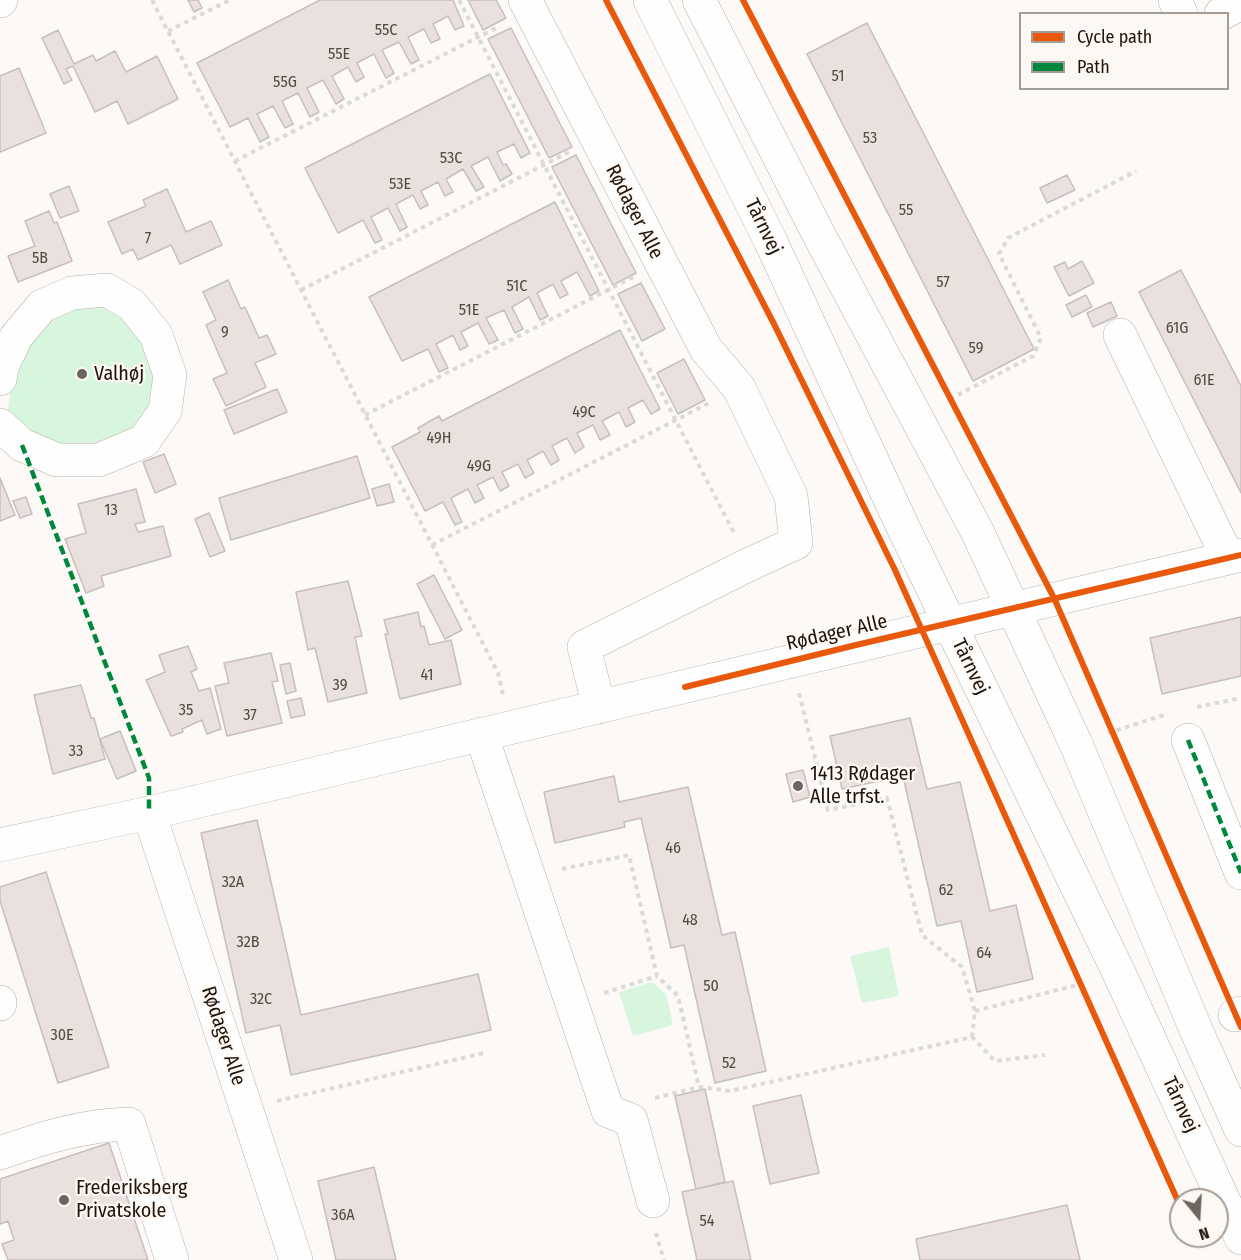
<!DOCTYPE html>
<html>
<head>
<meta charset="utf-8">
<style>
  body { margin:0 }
  #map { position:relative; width:1241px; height:1260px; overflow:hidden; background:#fcf9f6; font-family:"Fira Sans Condensed",sans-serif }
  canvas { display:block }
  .legend { position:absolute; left:1019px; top:12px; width:210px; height:78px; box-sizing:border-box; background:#fef8f4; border:2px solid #a49d97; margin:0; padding:8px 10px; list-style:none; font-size:18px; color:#1e140c }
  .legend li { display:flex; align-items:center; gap:12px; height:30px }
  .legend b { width:30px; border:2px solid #a49d97 }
  .north { position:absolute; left:1169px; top:1188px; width:60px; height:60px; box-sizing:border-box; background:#fef8f4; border:2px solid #a49d97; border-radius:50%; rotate:162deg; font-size:16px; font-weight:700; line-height:24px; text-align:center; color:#1e140c }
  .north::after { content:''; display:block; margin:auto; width:21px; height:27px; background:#6c645e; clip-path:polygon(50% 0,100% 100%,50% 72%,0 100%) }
</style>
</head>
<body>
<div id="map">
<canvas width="1241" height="1260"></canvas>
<ul class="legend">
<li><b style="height:8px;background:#e8590c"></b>Cycle path</li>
<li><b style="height:8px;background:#00873e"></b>Path</li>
</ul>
<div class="north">N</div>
</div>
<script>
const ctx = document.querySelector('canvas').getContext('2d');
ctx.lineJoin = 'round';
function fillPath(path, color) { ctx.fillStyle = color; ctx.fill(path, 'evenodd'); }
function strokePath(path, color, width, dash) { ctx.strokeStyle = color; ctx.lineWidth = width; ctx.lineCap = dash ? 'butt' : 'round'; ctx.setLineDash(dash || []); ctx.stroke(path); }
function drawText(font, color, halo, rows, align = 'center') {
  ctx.font = font + ' "Fira Sans Condensed",sans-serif'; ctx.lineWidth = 4.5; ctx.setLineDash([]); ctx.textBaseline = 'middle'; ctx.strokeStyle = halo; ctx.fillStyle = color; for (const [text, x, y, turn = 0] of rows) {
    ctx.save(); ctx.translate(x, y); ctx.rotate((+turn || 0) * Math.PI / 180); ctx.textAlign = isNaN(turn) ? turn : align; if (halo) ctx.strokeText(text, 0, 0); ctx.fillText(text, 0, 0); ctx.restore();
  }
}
const green = new Path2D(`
  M109,303L142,335L155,373L154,397L138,430L90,449L54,447L7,417L13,368L50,312Z
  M889,947L899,996L862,1003L850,956Z
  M652,982L666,994L673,1025L633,1036L619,992Z`);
const building = new Path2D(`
  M188,0H198L202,8L194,12Z
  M320,0H453L464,26L455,30L448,16L433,24L440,39L431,43L424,29L408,37L419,60L411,64L399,42L382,50L394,73L386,78L374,54L357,63L364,77L356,82L348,67L332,76L344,99L336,104L323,80L307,88L319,112L310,117L298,93L282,101L293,124L285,128L273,106L257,114L269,137L260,142L248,118L230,127L197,63Z
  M468,0H496L506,18L483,30Z
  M867,23L1034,349L973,381L807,54Z
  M511,28L572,147L549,158L488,39Z
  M58,30L74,64L93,55L96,61L115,51L126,72L157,56L178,99L128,124L117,101L95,112L73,66L66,69L72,80L64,84L42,38Z
  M19,68L46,133L0,152V76Z
  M490,74L530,153L521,158L514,144L497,152L503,165L506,164L512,174L500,181L488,157L471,166L484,187L476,191L463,169L446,179L453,192L445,196L438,182L421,191L428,205L420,209L413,195L396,204L407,227L400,231L388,208L371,217L382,240L375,243L363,220L338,233L305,168Z
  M576,155L636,273L613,285L552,167Z
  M1067,175L1075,190L1047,203L1040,188Z
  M69,186L79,211L60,218L50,194Z
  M167,189L186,232L211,221L222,245L180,264L171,245L138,260L133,249L122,254L108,222L146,206L143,200Z
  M555,202L599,291L590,296L577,272L561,281L568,294L560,298L553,284L537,293L548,316L540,320L529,297L512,307L523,329L515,333L504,310L486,318L498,340L489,344L478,323L461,332L468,346L460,350L453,335L436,344L448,368L439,372L428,349L402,361L369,297Z
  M49,211L54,223L57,222L72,261L18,282L8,256L35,246L25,221Z
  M1082,261L1094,283L1069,296L1054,267L1065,262L1068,269Z
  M1181,270L1241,386V493L1139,292Z
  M228,280L241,309L245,307L259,338L267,335L276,354L255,363L266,387L226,406L213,379L227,373L206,325L216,320L203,292Z
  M641,283L665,329L642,341L618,294Z
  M1086,295L1092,307L1072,317L1066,305Z
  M1111,302L1117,316L1093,327L1087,313Z
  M620,330L660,409L651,414L643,400L628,408L635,422L626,427L619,412L602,421L610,435L600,440L593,425L577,433L584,447L575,453L567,438L552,446L559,460L551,465L543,451L527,460L534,473L525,478L518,464L502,472L509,486L500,491L493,477L477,485L484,498L475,503L468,489L451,498L462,522L455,525L443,502L425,511L392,447L420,432L418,428L439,416L442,421Z
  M684,359L705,400L678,414L657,373Z
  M277,389L287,412L234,434L224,410Z
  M164,454L176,484L155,493L143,462Z
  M357,456L370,498L231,540L219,498Z
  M0,478L15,515L0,521Z
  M389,484L394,502L377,506L372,489Z
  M136,489L145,522L135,524L138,532L163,526L171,556L101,576L104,586L86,593L65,539L86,533L78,504Z
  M26,497L32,514L20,518L13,501Z
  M209,513L225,551L210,557L195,519Z
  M434,575L462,630L445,639L417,584Z
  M348,581L362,636L355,637L367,693L328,702L315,648L308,650L296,592Z
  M418,612L421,627L424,626L429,645L451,640L461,684L400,699L385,634H388L384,620Z
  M1241,617V676L1162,694L1150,638Z
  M188,646L197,669L191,672L199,691L210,688L221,729L207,734L202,720L182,729L183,732L171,736L146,680L165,672L159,655Z
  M271,653L278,681L272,682L282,723L227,736L215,686L229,683L224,663Z
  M290,663L296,691L286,694L280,665Z
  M81,685L91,718H94L105,759L53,774L34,695Z
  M301,698L305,715L291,718L287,701Z
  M910,718L927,789L960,782L990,911L1016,905L1033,979L977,992L961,921L937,926L903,776L842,789L830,736Z
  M120,731L136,771L117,779L100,739Z
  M803,770L810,797L793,802L786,774Z
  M614,776L619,802L688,787L722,935L735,932L766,1071L715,1083L684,945L671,948L641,818L624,822L625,827L555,843L544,792Z
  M257,820L301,1015L478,974L491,1030L291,1075L280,1025L246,1033L201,833Z
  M46,872L109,1067L58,1083L0,901V887Z
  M705,1089L725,1182L696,1189L675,1096Z
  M801,1095L819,1173L770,1184L753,1106Z
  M109,1143L148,1260H8L2,1244L14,1240L8,1221L0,1224V1179Z
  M374,1167L396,1260H336L318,1181Z
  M733,1181L751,1260H697L682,1192Z
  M1067,1205L1080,1260H920L916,1239Z`);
const path = new Path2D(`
  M152,0L498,673L503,695
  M459,0L735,535
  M168,31L230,0
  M235,161L500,26
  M301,290L569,152
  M950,399L1033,356L1041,338L999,254L1008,238L1136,171
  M365,415L633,277
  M432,545L709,403
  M799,693L828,810L887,798L922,935L962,967L975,1011L972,1037
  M1197,707L1241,698
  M1108,733L1167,714
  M562,869L629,855L657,976L678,996L699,1087
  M604,993L657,976
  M975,1011L1081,984
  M655,1098L699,1087L730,1091L972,1037L995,1061L1045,1055
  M277,1101L484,1053
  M656,1233L664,1260`);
const minor = new Path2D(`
  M525,0L706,349L739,388L791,496L796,543L750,564L584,647L599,707
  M650,0L771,242L902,525L1119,973L1241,1238
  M699,0L818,233L977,531L1076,744L1197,1032L1241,1130
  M1175,0L1181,14
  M0,1L1,0
  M1221,14L1241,3
  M1120,335L1228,558
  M0,379L2,367L16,337L42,306L72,293L107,290L132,305L156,335L170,375L165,411L144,441L99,460H57L22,445L0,425
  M481,734L608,1111L631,1120L653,1201
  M1188,740L1241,873
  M149,813L296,1260
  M0,845L149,813L1241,555
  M0,1002V1004
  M1235,1015L1241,1013
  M0,1153C42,1138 84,1125 129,1124L172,1260`);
const quiet = new Path2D(`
  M22,445L149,778V813
  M1188,740L1241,873`);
const cycleway = new Path2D(`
  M606,0L774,324L895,570L1181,1208
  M743,0L1054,598L1241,1027
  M685,687L856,645L1241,555`);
const markers = [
  [82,374,6,"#6c645e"],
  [798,786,6,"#6c645e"],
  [64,1200,6,"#6c645e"]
];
const numberNames = [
  ["55C",386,31],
  ["55E",339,55],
  ["51",838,77],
  ["55G",285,83],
  ["53",870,139],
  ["53C",451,159],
  ["53E",400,185],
  ["55",906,211],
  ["7",148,239],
  ["5B",40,259],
  ["57",943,283],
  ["51C",517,287],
  ["51E",469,311],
  ["61G",1177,329],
  ["9",225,333],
  ["59",976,349],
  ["61E",1204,381],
  ["49C",584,413],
  ["49H",439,439],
  ["49G",479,467],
  ["13",111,511],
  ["41",427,676],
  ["39",340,686],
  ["35",186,711],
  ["37",250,716],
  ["33",76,752],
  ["46",673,849],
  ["32A",233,883],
  ["62",946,891],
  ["48",690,921],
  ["32B",248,943],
  ["64",984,954],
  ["50",711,987],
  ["32C",261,1000],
  ["30E",62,1036],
  ["52",729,1064],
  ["36A",343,1216],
  ["54",707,1222]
];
const streetNames = [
  ["Rødager Alle",634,212,63],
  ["Tårnvej",763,227,64],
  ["Rødager Alle",837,633,-13],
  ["Tårnvej",970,667,64],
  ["Rødager Alle",223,1036,72],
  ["Tårnvej",1180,1105,65]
];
const poiNames = [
  ["Valhøj",94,374],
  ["1413 Rødager",810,774],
  ["Alle trfst.",810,797],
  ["Frederiksberg",76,1188],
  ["Privatskole",76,1211]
];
fillPath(green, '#d8f6dd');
fillPath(building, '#eae1de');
strokePath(building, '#c7bfbd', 1.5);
strokePath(minor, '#b6b0ab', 34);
strokePath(path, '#dbdad9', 4, [4.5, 4.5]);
strokePath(minor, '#fffefe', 33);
strokePath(quiet, '#00873e', 4.5, [9, 4.5]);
strokePath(cycleway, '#e8590c', 6);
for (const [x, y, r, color] of markers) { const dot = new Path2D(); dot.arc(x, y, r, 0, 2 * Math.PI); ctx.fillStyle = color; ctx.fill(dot); strokePath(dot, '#fef8f4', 2); }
drawText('16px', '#534a43', null, numberNames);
drawText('20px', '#1e140c', '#fef8f4', streetNames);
drawText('20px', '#1e140c', '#fef8f4', poiNames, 'left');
</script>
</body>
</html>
